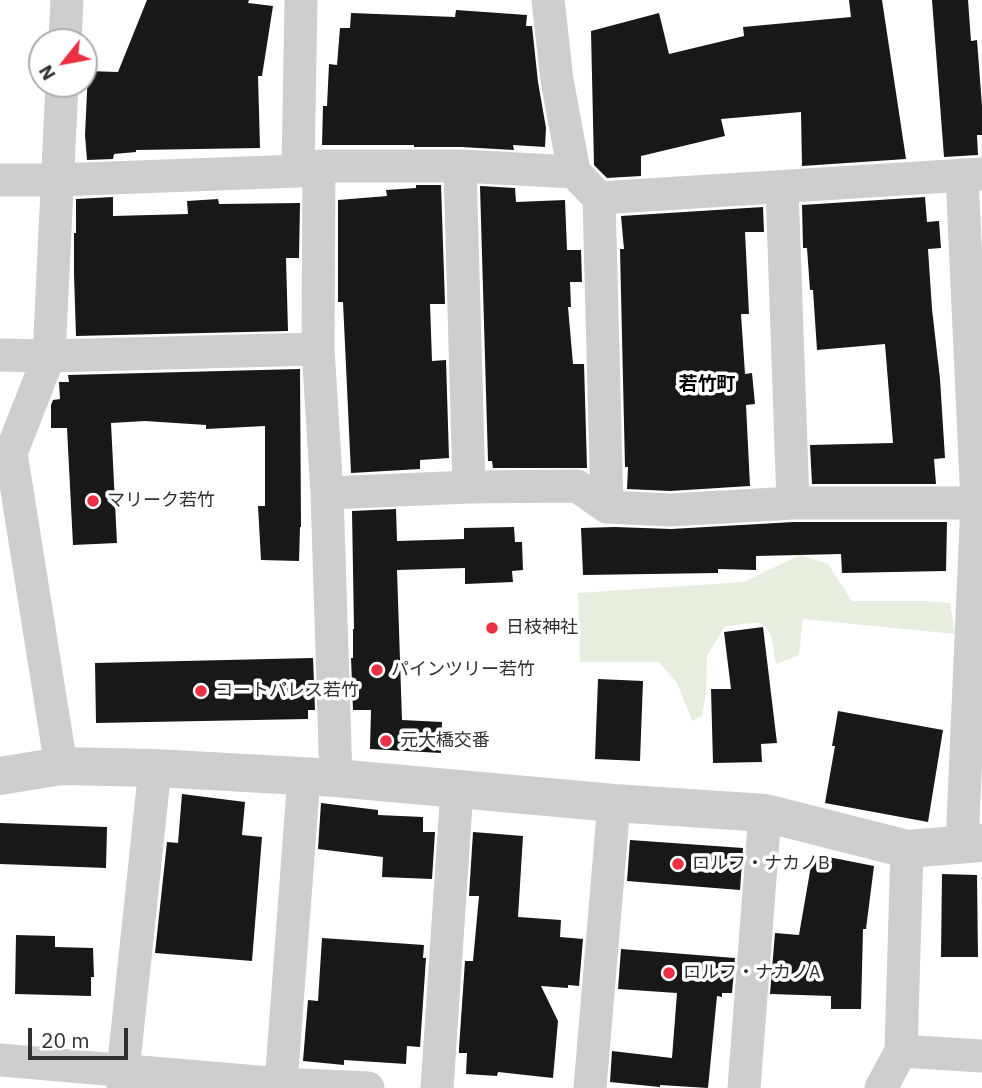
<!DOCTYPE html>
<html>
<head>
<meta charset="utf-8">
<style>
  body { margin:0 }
  #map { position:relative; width:982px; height:1088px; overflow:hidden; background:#fff; font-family:"IBM Plex Sans",sans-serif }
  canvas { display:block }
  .north { position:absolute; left:28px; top:28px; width:70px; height:70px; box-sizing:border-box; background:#fff; border:2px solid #adadad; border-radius:50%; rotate:239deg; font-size:19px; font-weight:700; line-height:28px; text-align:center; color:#313131 }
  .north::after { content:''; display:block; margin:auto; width:24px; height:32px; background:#ec2f41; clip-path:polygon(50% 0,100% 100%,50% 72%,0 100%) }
  .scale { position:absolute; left:28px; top:1028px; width:100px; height:32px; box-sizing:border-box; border:4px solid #313131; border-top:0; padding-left:9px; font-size:21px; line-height:24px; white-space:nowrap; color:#313131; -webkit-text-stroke:5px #fff; paint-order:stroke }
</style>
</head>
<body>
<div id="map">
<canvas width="982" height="1088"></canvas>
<div class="north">N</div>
<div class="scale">20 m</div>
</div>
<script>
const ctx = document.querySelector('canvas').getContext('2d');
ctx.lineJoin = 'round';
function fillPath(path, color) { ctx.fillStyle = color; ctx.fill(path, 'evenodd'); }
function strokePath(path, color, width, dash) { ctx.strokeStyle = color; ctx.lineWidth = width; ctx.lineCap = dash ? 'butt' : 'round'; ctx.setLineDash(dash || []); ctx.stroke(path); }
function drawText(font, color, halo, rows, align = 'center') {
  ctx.font = font + ' "IBM Plex Sans","Noto Sans JP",sans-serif'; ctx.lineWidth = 7; ctx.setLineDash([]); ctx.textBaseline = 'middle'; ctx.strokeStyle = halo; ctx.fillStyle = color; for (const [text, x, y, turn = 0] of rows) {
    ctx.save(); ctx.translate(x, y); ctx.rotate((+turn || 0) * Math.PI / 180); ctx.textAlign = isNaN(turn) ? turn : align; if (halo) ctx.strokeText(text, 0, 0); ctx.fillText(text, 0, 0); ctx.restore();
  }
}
const green = new Path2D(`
  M800,555L828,564L852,601H926L950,603L955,634L803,619L799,655L776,664C773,650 774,621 754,623C744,623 735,626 725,626L707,656L706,693L702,716L692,721L677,683L659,662H580L578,593L744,582Z`);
const building = new Path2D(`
  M147,0H249L248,3L273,6L262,76H258L260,148L136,150V152L114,154L113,159L87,160L85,135L88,71L118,72Z
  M849,0H882L906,159L802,166L801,112L721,119L725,136L641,156V176L607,178L594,165L591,31L659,13L669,54L744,36L743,27L851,17Z
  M932,0H968L971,41L977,40L982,106V135H977L978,155L944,157Z
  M456,10L527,15L526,26H532L538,82L546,128L545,147L513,145L514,150L461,147H414V145H322L323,106H327L329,64L337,65L340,28H350L351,13L455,17Z
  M416,185H441L445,304H430L432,361L446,360L449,458L420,460V469L351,473L343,302H338V200L387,196L386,190L416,188Z
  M480,186L515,188L516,202L565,200L567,250H581L582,282H570L571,307H568L573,364H584L587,468H493L492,461H488Z
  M113,197V216L188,214L187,201L218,199L219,204L300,203L299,258H286L288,331L76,336L74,275V233H76V199Z
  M925,197L927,222L939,221L941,248L928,249L932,309L940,379L945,458L934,459L936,484H812L810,445L893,443L885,344L817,350L813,290H810L807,248H803L802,205Z
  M763,207L764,232H745L749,314H741L745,374L752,373L755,404L746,405L750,486L670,491L627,489L628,467H625L620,249H624L621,216Z
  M300,369L301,527H300L299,561L261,560L258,506H265V426L206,429V425L145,421L111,423L117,543L73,545L67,428H51V405L53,400L60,399L59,382H69L68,375Z
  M396,509L397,541L464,539V528L514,527L515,542H522L523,570L512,571L513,582L465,584V568L397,570L402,720L442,722L441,753L370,749L371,710H353L351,658H353V629H354L352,511Z
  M794,522H947L946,571L842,573L841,554L756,556V570L718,569V573L583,575L581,528L615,527L671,529Z
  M763,627L777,743L761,744L762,762L713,763L711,689H731L724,632Z
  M313,658L315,710H308V719L96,723L95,663Z
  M598,679L643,681L640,761L595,759Z
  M838,711L943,730L928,822L825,803L835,746H832Z
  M182,794L245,802L242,835L262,837L252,961L155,953L167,842L178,843Z
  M321,803L378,810V815L423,817V832H435L432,879L382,877L383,857L318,849Z
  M0,823L107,827L106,868L0,864Z
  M473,832L523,836L518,917L561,920L560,937L583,939L579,986L568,985V988L541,986L558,1021L553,1078L498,1072L497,1076L466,1074L467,1053H459V1048L465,961H473L479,896H469Z
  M630,840L743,848L740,890L627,881Z
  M813,854L874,866L866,929H863L861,1009H831V996L770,994L775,933L799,935Z
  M942,874L977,875L978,957H941Z
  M16,935L55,936V947L93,948L94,977H91V996L15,994Z
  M322,938L424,945L423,958H426L420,1047L407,1046L406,1064L344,1060V1065L303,1061L308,1000L318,1001Z
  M621,949L735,958L732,993H722V997L717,996L708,1088L660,1085V1087L610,1082L612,1051L672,1058L677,993L618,989Z`);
const minor = new Path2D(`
  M548,0L557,80L574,172
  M65,42L67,0
  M319,166L318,349L327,493L336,778
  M460,166L469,487
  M298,171L301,0
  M0,180H57L298,171L319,166H460L574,172L599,198L982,174
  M782,188L793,503
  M599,198L607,507
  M0,355L49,356L318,349
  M327,493L469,487L577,486L607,507L670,510L793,503H982
  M61,766L11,453L49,356L62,84
  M962,844L977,503L962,175
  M901,1051L982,1056
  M0,1060L281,1084L368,1088
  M281,1084L304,776
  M123,1088V1071L155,768
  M437,1088L457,789
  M590,1088L614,803
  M744,1088L765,813
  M881,1088L901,1051L907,849`);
const tertiary = new Path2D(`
  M0,776L61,766L155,768L336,778L614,803L765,813L907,849L982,843`);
const markers = [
  [93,501,7,"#ec2f41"],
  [492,628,7,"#ec2f41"],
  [377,670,7,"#ec2f41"],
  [201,691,7,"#ec2f41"],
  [386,741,7,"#ec2f41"],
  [678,864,7,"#ec2f41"],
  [669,973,7,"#ec2f41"]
];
const poiNames = [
  ["マリーク若竹",107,501],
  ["日枝神社",506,628],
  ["パインツリー若竹",391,670],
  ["コートパレス若竹",215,691],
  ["元大橋交番",400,741],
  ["ロルフ・ナカノB",692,864],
  ["ロルフ・ナカノA",683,973]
];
const neighbourhoodNames = [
  ["若竹町",707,385]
];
fillPath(green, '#e7eedf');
fillPath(building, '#181818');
strokePath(minor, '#cecece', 33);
strokePath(tertiary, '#cecece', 38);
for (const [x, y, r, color] of markers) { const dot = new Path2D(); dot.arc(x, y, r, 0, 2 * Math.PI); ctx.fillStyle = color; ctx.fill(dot); strokePath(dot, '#fff', 2.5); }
drawText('18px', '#313131', '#fff', poiNames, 'left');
drawText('bold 19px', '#000', '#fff', neighbourhoodNames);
</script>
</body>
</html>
